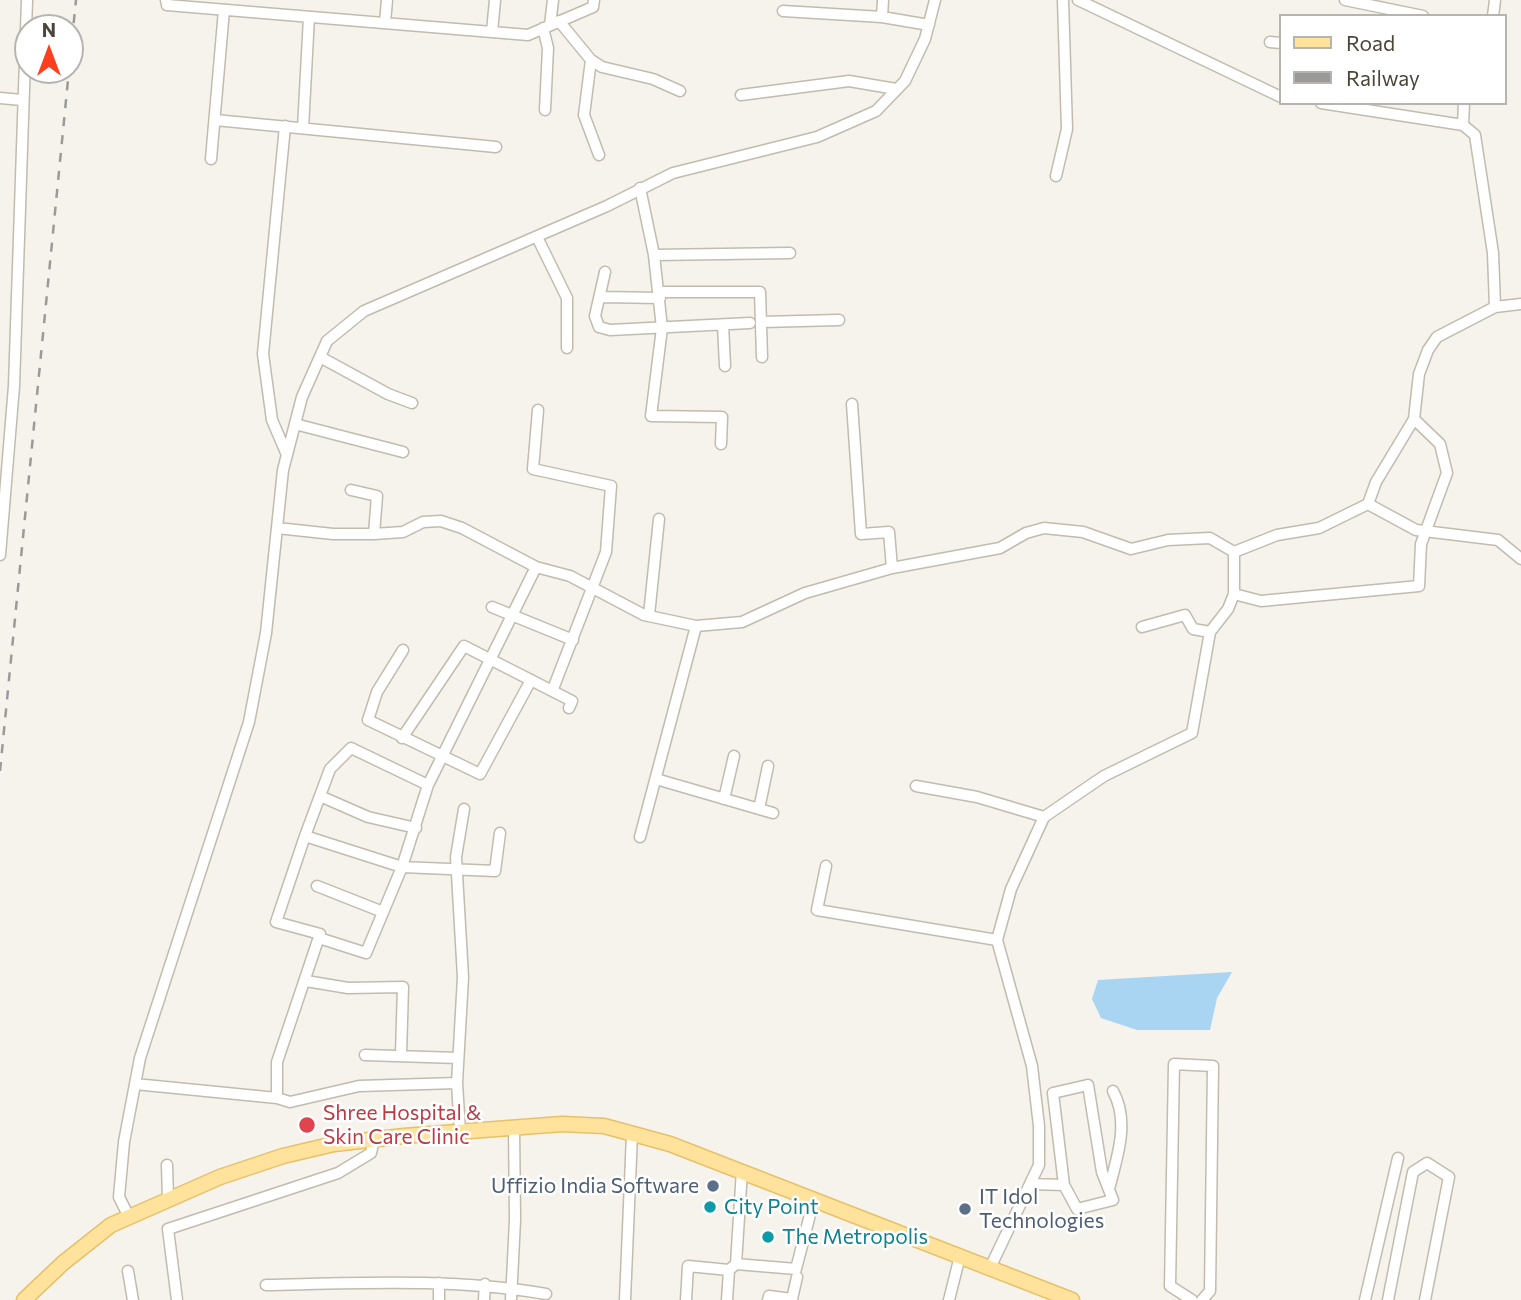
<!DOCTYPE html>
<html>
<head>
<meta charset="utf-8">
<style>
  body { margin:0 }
  #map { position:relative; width:1521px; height:1300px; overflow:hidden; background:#f6f3ec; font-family:Commissioner,sans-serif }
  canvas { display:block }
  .legend { position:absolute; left:1279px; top:14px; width:228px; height:91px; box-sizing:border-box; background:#fff; border:2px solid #b7b4b0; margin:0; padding:9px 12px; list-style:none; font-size:21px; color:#4b4439 }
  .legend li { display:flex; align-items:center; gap:14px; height:35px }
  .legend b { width:35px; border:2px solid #b7b4b0 }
  .north { position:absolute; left:14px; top:14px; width:70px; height:70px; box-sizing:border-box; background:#fff; border:2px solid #b7b4b0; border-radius:50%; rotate:0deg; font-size:19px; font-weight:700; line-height:28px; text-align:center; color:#4b4439 }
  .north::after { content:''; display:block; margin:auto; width:24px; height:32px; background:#fc3f1d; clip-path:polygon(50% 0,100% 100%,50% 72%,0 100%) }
</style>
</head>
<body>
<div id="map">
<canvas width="1521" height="1300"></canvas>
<ul class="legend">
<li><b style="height:9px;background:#ffe39c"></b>Road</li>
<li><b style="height:9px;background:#9a9a9a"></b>Railway</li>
</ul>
<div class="north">N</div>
</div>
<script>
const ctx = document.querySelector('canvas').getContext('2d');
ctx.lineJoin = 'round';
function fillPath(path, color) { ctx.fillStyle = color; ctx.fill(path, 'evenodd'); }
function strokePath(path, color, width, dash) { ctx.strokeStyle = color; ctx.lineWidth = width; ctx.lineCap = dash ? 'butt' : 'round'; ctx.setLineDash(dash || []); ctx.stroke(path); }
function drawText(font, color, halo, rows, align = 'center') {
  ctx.font = font + ' Commissioner,sans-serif'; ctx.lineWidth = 5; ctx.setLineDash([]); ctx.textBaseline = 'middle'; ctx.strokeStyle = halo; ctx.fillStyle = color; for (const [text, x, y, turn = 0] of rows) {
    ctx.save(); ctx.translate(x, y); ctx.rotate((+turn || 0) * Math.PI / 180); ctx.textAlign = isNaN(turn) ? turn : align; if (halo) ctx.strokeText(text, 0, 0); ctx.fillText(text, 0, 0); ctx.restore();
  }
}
const water = new Path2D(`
  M1232,972L1217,998L1210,1030H1137L1101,1018L1092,999L1098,980Z`);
const minor = new Path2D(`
  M166,0L167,5L528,35L593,7L594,0
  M1078,0L1281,97
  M1345,0L1423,16
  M783,11L882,17L929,25
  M1493,16L1495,0
  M882,17L883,0
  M559,21L591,60L584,115L599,155
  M385,23L387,0
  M550,25L553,0
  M543,28L548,48L545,110
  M492,32L495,0
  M1270,42L1281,43
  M591,60L602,67L653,79L680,91
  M741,95L849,81L896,89
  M0,98L22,100
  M1321,103L1463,125L1475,135L1493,253L1495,307
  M215,120L496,147
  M1463,125L1464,103
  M285,126L263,354L272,420L287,455
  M303,128L309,17
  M211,159L224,10
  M1056,176L1067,129L1063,0
  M640,188L654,255L662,328L651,416L722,417L721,444
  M537,237L567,298V348
  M654,255L790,253
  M605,272L595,316L599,327L610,330L750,323
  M659,292H760L762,357
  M601,297L660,298
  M1521,304L1495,307L1437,337L1428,350L1419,374L1414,419L1376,482L1368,504L1416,530L1498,540L1521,559
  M762,322L839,320
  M723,325L725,366
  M320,357L388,394L412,403
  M852,404L861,534L889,532L892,568
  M538,410L533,469L611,486L606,552L553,689
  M295,424L403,452
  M351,490L377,496L374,534
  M277,528L333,534H374L403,532L423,522L441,521L462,528L536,567L570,576L644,615L696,626L742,622L805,593L892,568L1000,548L1026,533L1044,528L1083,532L1131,549L1168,540L1210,538L1234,552L1277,535L1319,528L1368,504
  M0,555L14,386L27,0
  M1234,594L1261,601L1419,586L1421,544L1447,473L1440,444L1414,419
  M492,607L573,640
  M649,615L659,519
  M1142,627L1185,615L1193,629L1210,632
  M403,650L377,692L368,720L480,774L531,680
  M402,738L464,646L572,701L569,708
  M656,779L773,813
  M428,785L351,748L330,769L305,836L402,867L495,871L500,833
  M916,786L977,797L1044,817
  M320,796L368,817L416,828
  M724,799L734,756
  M759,809L768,766
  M640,837L696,626
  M826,866L817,910L997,940
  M317,886L383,912
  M319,938L366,953L402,867L428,785L536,567
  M306,981L348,988L403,987L401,1054
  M365,1055L458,1058
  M135,1084L277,1098L290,1102L359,1086L457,1083
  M277,1098V1062L320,934L276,922L305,836
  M460,1131L457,1083L463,977L456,857L464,809
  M167,1165L168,1199
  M1030,1184L1064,1185L1077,1209L1113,1200L1102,1172L1088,1085L1053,1093L1064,1185
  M1109,1189C1117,1157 1130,1122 1113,1091
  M129,1217L119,1197L124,1142L140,1058L249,722L266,633L283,470L302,397L327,341L364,311L607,206L673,173L817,137L876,111L905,81L925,39L935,0
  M736,1264L742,1170
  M990,1268L1039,1165V1126L1032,1066L997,940L1011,889L1044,817L1104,776L1192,733L1210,632L1228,609L1234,594V552
  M128,1271L133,1300
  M266,1285C361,1283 453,1278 546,1294
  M177,1300L168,1229L338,1173L371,1153L374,1139
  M439,1300V1283
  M484,1300L485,1284
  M511,1300L515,1220L514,1127
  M625,1300L632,1134
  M686,1300L688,1266L729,1270L736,1264L796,1269L814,1199
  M727,1300L729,1270
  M768,1300L769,1296L792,1299L797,1277
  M949,1300L960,1256
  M1192,1300L1170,1286L1174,1064L1213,1066L1210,1291L1202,1300
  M1365,1300L1398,1158
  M1388,1300L1413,1172L1427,1163L1449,1177L1425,1300`);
const major = new Path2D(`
  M24,1300L63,1263L111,1225L220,1177L283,1156L334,1144L404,1136L562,1124L604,1126L670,1144L1072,1300`);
const rail = new Path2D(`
  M70,59L76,0
  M0,771L69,70`);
const markers = [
  [307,1125,9,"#e0444e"],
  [713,1186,7,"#5c6f8a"],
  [710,1207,7,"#0f9aa8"],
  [965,1209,7,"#5c6f8a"],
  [768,1237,7,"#0f9aa8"]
];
const healthNames = [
  ["Shree Hospital &",323,1113],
  ["Skin Care Clinic",323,1137]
];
const serviceNames = [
  ["Uffizio India Software",699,1186],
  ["IT Idol",979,1197,"left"],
  ["Technologies",979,1221,"left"]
];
const cultureNames = [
  ["City Point",724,1207],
  ["The Metropolis",782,1237]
];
fillPath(water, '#a9d4f2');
strokePath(minor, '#c2bbae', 13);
strokePath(major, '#e6c16a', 17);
strokePath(minor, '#fff', 10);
strokePath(major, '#ffe39c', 14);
strokePath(rail, '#9a9a9a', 2.5, [9, 9]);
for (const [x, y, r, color] of markers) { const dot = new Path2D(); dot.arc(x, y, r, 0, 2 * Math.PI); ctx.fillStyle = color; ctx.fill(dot); strokePath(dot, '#fff', 2.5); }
drawText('21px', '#be3a42', '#fff', healthNames, 'left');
drawText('21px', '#4e5e75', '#fff', serviceNames, 'right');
drawText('21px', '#0d838f', '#fff', cultureNames, 'left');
</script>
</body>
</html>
